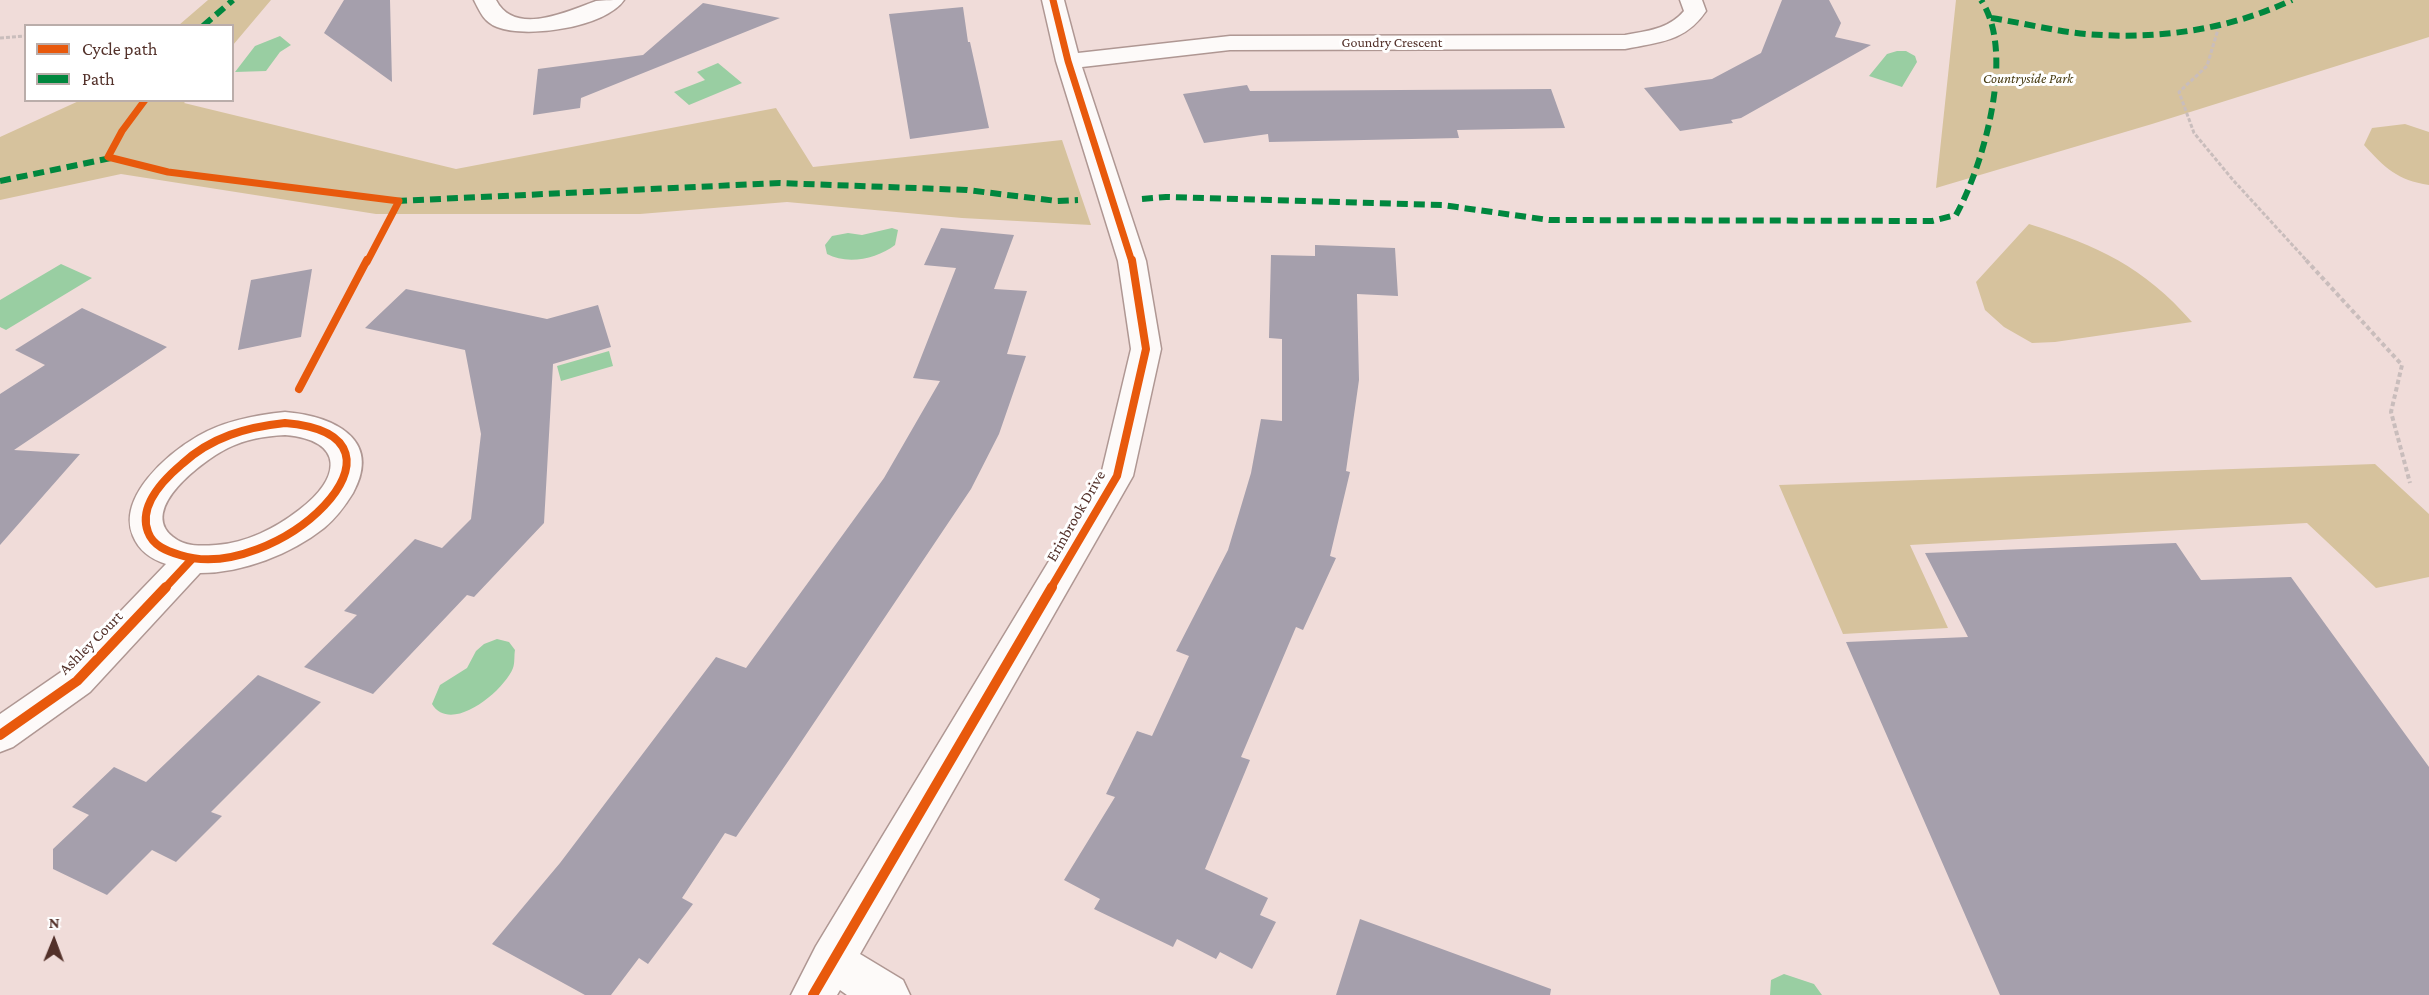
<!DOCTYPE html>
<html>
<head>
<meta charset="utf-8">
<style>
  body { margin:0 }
  #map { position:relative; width:2429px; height:995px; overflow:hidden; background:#f0dcd9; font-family:"Crimson Pro",serif }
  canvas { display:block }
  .legend { position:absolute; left:24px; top:24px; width:210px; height:78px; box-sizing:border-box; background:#fff; border:2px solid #baadaa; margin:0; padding:8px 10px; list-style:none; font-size:18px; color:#53312a }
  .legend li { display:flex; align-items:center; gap:12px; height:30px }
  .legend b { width:30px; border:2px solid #baadaa }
  .north { position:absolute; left:24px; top:911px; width:60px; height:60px; -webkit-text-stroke:4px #fff; paint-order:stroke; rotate:1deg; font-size:16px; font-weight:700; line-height:24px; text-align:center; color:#53312a }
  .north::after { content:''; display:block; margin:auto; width:21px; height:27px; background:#53312a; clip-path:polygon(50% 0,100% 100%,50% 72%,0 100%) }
</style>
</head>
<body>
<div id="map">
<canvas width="2429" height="995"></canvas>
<ul class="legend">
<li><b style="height:8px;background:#e8590c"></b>Cycle path</li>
<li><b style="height:8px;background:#00873e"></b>Path</li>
</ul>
<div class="north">N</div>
</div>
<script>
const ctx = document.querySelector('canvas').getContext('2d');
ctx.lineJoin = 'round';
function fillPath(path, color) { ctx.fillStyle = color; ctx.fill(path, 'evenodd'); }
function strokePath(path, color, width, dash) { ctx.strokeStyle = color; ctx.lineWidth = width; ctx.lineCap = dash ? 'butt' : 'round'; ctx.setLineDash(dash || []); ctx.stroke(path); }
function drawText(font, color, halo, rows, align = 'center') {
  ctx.font = font + ' "Crimson Pro",serif'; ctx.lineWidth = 6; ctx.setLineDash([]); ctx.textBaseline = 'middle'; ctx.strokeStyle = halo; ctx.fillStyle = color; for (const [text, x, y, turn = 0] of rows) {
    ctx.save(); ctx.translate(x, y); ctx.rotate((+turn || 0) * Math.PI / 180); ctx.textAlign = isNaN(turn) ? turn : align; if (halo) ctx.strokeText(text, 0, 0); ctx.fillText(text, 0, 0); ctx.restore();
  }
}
const green = new Path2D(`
  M208,0H271L233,45L232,26L179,25Z
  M1956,0H2429V37L2152,124L1936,188Z
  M81,100L186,101L184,103L456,169L776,108L813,167L1062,140L1091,225L962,218L787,202L640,214H376L121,174L0,200V137Z
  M2405,124L2429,132V185C2397,180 2385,168 2364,145L2372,128Z
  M2029,224C2098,246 2143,266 2192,322L2055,342L2032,343L2004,327L1985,310L1976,282Z
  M2375,464L2429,514V577L2376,588L2307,523L1910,545L1948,628L1843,634L1779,485Z`);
const water = new Path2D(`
  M280,36L291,45L280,52L266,71L235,72L255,46Z
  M1897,51H1906L1915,56L1917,62L1902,87L1869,76L1887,54Z
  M718,63L742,83L689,105L674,92L705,80L697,72Z
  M892,228L898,230L895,245C877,259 847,265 827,254L825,245L832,236L848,233L862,235Z
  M61,264L92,278L6,330L0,327V300Z
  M609,351L613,366L561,381L557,366Z
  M497,639L509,642L515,650C514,655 515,663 513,668C504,691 451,735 432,704L440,685L467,668L476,651L484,644Z
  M1784,974L1814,984L1822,995H1770L1771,980Z`);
const building = new Path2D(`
  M344,0H390L392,82L324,33Z
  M1782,0H1829L1841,23L1835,37L1871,45L1741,118L1731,120L1733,123L1680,131L1644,88L1712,79L1761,53Z
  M703,3L780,18L581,98L580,108L533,115L538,69L643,55Z
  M963,7L968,42H970L989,128L910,139L889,14Z
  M1247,85L1250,91L1551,89L1565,128L1457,130L1459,138L1269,142L1268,134L1204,143L1183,94Z
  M941,228L1014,235L994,289L1027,291L1007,354L1026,356L999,434L971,489L789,760L736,837L725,833L682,898L693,904L648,964L639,958L611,995H585L492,944L560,863L716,657L746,668L884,478L940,381L913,378L956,268L924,265Z
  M1315,245L1395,248L1398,296L1357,294L1359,380L1346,471L1350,472L1330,556L1336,558L1303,630L1296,627L1241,757L1250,760L1205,869L1268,898L1260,915L1276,922L1252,969L1220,952L1216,959L1177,939L1173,947L1094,909L1100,899L1064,880L1115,797L1106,794L1137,731L1152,736L1189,656L1176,651L1228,550L1251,473L1261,419L1282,421V339L1269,338L1271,255L1315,256Z
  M312,269L301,337L238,350L251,280Z
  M406,289L547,319L598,305L611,347L553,364L544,523L474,597L467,595L373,694L304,667L357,615L344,611L415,539L442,548L471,519L481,434L465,350L365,328Z
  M82,308L167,347L14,450L80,454L0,545V394L45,365L15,350Z
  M2176,543L2201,580L2291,577L2429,767V995H2000L1846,642L1968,637L1925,553Z
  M258,675L321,702L211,812L222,816L176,862L152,850L107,895L53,869V849L89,815L72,807L114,767L146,782Z
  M1360,919L1551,989L1550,995H1336Z`);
const pathFar1 = new Path2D(`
  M2219,26L2207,66L2179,92L2194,133L2233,180L2308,262
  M0,38L26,36
  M366,262L399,201`);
const path = new Path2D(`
  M2306,260L2402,365L2391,412L2410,483
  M299,388L367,260`);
const street = new Path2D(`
  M474,0H496C515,37 568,11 596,1C604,0 616,0 624,0C606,27 527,39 497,27C484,22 480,12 474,0Z
  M1042,0H1064L1078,53L1230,36L1625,35C1647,31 1669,29 1684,11L1680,0H1702L1706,11C1685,42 1659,42 1625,49L1230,50L1082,67L1146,261L1161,349L1133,476L860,954L903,980L910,995H847L840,990L837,995H791L816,946L1101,475L1131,349L1118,261L1056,61Z
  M285,412C332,416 383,438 353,493C345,506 336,518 324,528C291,554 243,573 200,573L90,692L13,747L0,752V714L64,670L166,564C151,559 139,551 133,536C117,497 167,454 198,436C224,421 255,415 285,412ZM285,435C346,440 341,479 299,510C276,528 246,543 216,545C201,546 185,547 173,537C137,509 204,460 228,448C246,439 265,436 285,435Z`);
const quiet = new Path2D(`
  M1991,18C2023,23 2054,31 2086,34C2157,40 2228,30 2292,0
  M203,26L233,0
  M0,181L111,158
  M1142,199L1166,197L1442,205L1549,220L1932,221L1956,215C1984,164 2016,52 1981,0
  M396,201L780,183L967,190L1057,201L1078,200`);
const cyclewayFar2 = new Path2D(`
  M1053,0L1068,61L1132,262
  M145,100L122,131L108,157L168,172L399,201L367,262`);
const cyclewayFar1 = new Path2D(`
  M299,389L367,260
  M285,423C436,436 274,586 180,555C167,551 153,546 148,532C138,506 163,480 182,464C211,437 247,427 285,423Z
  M165,588L192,559
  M1051,588L1117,476L1146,349L1132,260`);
const cycleway = new Path2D(`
  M0,735L77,681L166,587
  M813,995L1052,587`);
const farStreetnames = [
  ["Goundry Crescent",1392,43]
];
const farParknames = [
  ["Countryside Park",2028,79]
];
const streetNames = [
  ["Erinbrook Drive",1076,516,-60],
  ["Ashley Court",91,643,-45]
];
fillPath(green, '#d6c29d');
fillPath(water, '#99cea2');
fillPath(building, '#a59fac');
strokePath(street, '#af9793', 3);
strokePath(pathFar1, '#c9bdbc', 3, [4, 2]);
strokePath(path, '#c9bdbc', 4, [4.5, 3]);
fillPath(street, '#fdfaf9');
strokePath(quiet, '#00873e', 6, [11, 6]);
strokePath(cyclewayFar2, '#e8590c', 7);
strokePath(cyclewayFar1, '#e8590c', 8);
strokePath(cycleway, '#e8590c', 10);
drawText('14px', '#53312a', '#fff', farStreetnames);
drawText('italic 14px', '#463a10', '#fff', farParknames);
drawText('16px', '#53312a', '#fff', streetNames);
</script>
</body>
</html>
